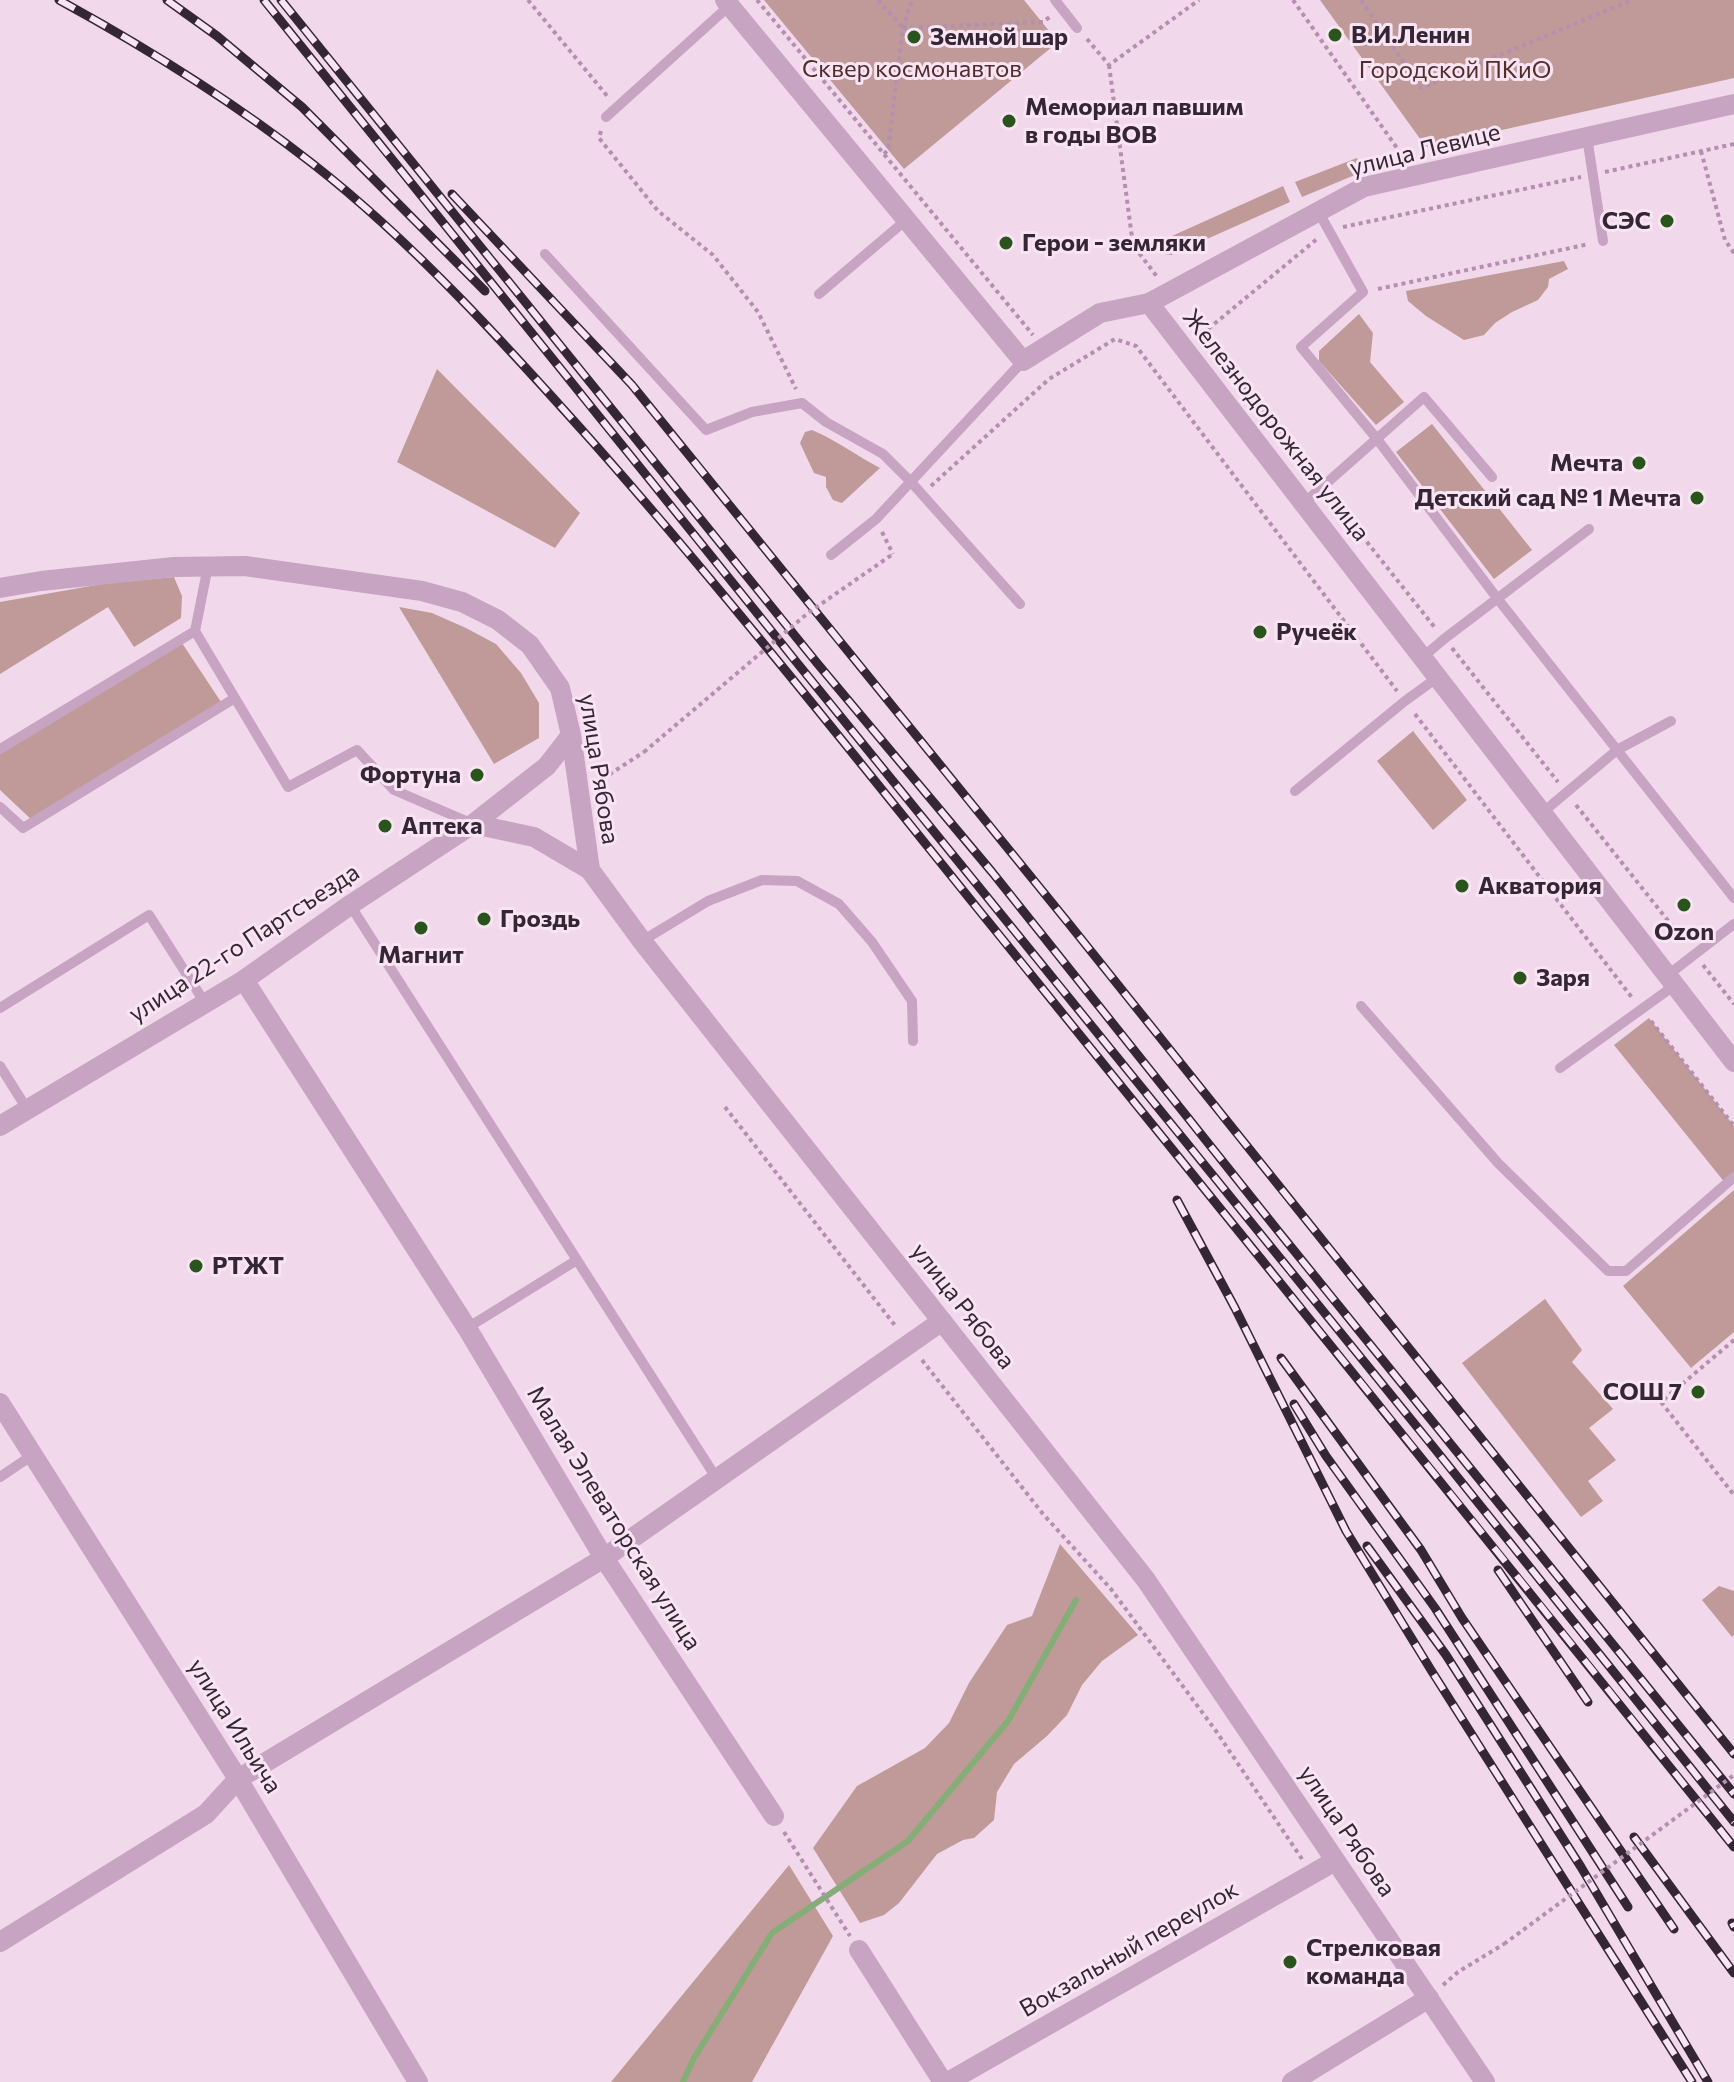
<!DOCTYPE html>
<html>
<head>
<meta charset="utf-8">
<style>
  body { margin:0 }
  canvas { display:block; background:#f1d8eb }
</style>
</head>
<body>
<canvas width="1734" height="2082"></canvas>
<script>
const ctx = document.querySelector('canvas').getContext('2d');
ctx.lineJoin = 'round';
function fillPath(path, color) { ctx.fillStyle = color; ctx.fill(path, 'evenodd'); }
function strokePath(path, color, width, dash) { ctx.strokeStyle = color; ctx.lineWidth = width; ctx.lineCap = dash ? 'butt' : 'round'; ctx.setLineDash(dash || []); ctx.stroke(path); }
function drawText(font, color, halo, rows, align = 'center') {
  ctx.font = font + ' Commissioner,sans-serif'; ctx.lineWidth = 6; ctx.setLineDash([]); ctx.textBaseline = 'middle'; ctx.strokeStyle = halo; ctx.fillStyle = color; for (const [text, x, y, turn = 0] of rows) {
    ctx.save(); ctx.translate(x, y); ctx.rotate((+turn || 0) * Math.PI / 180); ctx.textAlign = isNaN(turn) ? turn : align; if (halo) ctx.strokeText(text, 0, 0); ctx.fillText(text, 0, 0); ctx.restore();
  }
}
const green = new Path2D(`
  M764,0H1024L1058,42L904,169Z
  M1320,0H1734V78L1426,147Z
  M1357,158L1362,172L1302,197L1295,182Z
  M1283,186L1290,202L1171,255L1165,254L1160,249L1163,240Z
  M1564,261L1568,269L1549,279L1548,287L1538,300L1512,312L1495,323L1484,335L1464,340L1426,316L1408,301L1406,291Z
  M1359,314L1373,333L1370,362L1404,402L1376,425L1319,361V351Z
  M437,369L580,513L555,548L397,462Z
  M1432,424L1532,550L1494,579L1396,452Z
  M812,430C836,440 857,456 880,468L842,503L833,500L826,487V477L814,473L800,443L805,432Z
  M174,577L182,596L181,618L134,647L108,607L0,674V602L102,584Z
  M399,607L432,613L466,628L496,644L521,673L539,703V738L494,764Z
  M180,640L223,705L34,822L0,790V749Z
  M1413,731L1467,800L1433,830L1377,761Z
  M1649,1018L1734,1126V1177L1726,1184L1614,1045Z
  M1734,1190V1332L1691,1368L1623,1286Z
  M1545,1299L1582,1350L1572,1362L1613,1409L1589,1428L1616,1460L1588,1481L1603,1501L1581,1517L1462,1363Z
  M1060,1544L1138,1635L1102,1661L1082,1685L1067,1715L1047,1736L1014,1764L997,1792L994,1820L974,1838L963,1840L937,1854L899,1903L884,1915L860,1923L813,1848L857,1786L925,1748L949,1723L969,1683L1007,1625L1032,1616Z
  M1719,1586L1734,1591V1635L1732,1637L1702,1600Z
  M789,1865L833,1936L752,2082H611Z`);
const stream = new Path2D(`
  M683,2082L694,2058L772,1933L908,1841L1008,1721L1076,1600`);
const path = new Path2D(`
  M528,0L608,97
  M757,0L1033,335
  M878,0L903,28
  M1293,0L1404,158
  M1361,0L1421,88L1632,0
  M903,28L1043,22L1051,16
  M1087,39L1109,65L1199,0
  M1109,65L1133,245L1158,278
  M601,131L599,138L658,211L713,255L758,312L796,389
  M1701,151L1725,240L1734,253
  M884,154L888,150L903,28L912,0
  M1605,172L1734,144
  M1343,227L1581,177
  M1378,289L1589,244
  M1188,317L1314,476
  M1202,334L1317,239
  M931,486L1049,379L1115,339L1136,346L1397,691
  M1332,498L1436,629
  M882,532L893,554
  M1452,648L1558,782
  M1415,714L1633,999
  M596,783L644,752
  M1576,805L1685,942
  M1703,965L1734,1004
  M1651,1021L1734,1126
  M725,1107L897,1328
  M1734,1340L1661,1402L1734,1495
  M922,1360L1043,1514L1111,1589L1216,1731L1302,1859
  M784,1832L850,1936
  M1443,1985L1458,1972L1504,1944`);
const service = new Path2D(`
  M1055,0L1077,28
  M606,117L729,6
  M1587,137L1603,241
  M1318,211L1363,292L1301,347L1377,439L1497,598L1734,898
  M545,254L706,430L752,412L802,403L826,422L883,454L911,482L1020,604
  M819,294L906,220
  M1304,503L1424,397L1492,477
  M831,555L876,519L1023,361
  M195,631L288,787L357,750L394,790L473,824
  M1423,657L1444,639L1589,529
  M0,749L195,631L208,566
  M1295,791L1405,701L1438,677
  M0,807L23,828L235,698
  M1542,813L1617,750L1671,721
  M350,905L717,1479
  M642,941L708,901L762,880L797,881L839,904L872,942L912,1001L913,1041
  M1668,975L1734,924
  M1361,1006L1498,1163L1608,1271H1626L1734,1177
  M0,1008L149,915L205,1003
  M0,1066L27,1109
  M1560,1068L1675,985
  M467,1328L577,1260
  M0,1477L34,1454`);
const minor = new Path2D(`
  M725,0L1023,361L1100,313L1149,303
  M473,824L534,837L590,870
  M244,980L467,1328L604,1558L774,1816
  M0,1126L244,980L350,905L473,824L547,766L571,735
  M0,1403L238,1779L418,2082
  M0,1942L206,1814L238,1779L604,1558L942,1321
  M859,1950L943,2082
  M948,2082L1335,1861
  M1292,2082L1429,1998`);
const tertiary = new Path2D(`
  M1734,104L1364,187L1149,303L1734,1062
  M0,588L41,581L174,567L245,566L422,591L462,602L498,620L530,645L560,688L571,735L590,870L642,941L1146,1580L1485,2082`);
const rail = new Path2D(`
  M59,0C147,48 235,103 313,164C414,243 505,344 590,439C729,596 859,762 991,925C1239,1232 1488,1539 1734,1847
  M167,0L217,36L302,107L485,291
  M264,0L798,664L1435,1449L1734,1822
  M281,0L817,663L992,872L1279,1232L1734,1794
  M452,194L632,385L1070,925L1734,1754
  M1177,1200L1235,1308L1346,1531L1431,1670L1692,2082
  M1281,1358L1421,1550L1462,1618L1674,1929
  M1294,1404L1326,1456L1435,1608L1628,1907
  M1367,1546L1446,1655L1581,1867L1708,2082
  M1498,1570L1588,1702
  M1634,1837L1734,1973
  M1732,1923L1734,1927`);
const pathBridge = new Path2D(`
  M644,752L808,613L893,554
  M1504,1944L1734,1775`);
const markers = [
  [1335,35,8,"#29551c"],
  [914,37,8,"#29551c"],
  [1009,121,8,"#29551c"],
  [1667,221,8,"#29551c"],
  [1006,243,8,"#29551c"],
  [1639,463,8,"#29551c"],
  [1697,498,8,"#29551c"],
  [1260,632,8,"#29551c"],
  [477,775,8,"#29551c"],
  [385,826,8,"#29551c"],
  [1462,886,8,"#29551c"],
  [1684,905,8,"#29551c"],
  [484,919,8,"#29551c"],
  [421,928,8,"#29551c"],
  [1520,978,8,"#29551c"],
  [196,1266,8,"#29551c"],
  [1698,1392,8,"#29551c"],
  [1290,1962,8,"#29551c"]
];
const poiNames = [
  ["В.И.Ленин",1351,35],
  ["Земной шар",930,37],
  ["Мемориал павшим",1025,107],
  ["в годы ВОВ",1025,135],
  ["СЭС",1651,221,"right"],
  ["Герои - земляки",1022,243],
  ["Мечта",1623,463,"right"],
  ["Детский сад № 1 Мечта",1681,498,"right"],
  ["Ручеёк",1276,632],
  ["Фортуна",461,775,"right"],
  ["Аптека",401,826],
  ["Акватория",1478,886],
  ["Гроздь",500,919],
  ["Ozon",1684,932,"center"],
  ["Магнит",421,955,"center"],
  ["Заря",1536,978],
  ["РТЖТ",212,1266],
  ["СОШ 7",1682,1392,"right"],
  ["Стрелковая",1306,1948],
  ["команда",1306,1976]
];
const parkNames = [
  ["Сквер космонавтов",912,69],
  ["Городской ПКиО",1455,70]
];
const streetNames = [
  ["улица Левице",1425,150,-14],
  ["Железнодорожная улица",1276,425,52],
  ["улица Рябова",599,769,81],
  ["улица 22-го Партсъезда",244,943,-33],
  ["улица Рябова",963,1306,52],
  ["Малая Элеваторская улица",614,1518,58],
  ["улица Ильича",235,1726,58],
  ["улица Рябова",1347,1831,56],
  ["Вокзальный переулок",1129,1949,-30]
];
fillPath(green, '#bf9a98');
strokePath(stream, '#85ad77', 6);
strokePath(path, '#b48faf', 4, [4, 4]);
strokePath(service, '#c8a4c3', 10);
strokePath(minor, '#c8a4c3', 20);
strokePath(tertiary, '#c8a4c3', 20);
strokePath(rail, '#342634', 9);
strokePath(rail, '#f9e4f4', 6, [18]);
strokePath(pathBridge, '#b48faf', 4, [4, 4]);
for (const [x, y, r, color] of markers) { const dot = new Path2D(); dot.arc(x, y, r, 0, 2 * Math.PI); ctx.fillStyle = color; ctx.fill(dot); strokePath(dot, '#f9e4f4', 3); }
drawText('bold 24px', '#342634', '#f9e4f4', poiNames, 'left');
drawText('24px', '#522d2a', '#f9e4f4', parkNames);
drawText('24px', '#342634', '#f9e4f4', streetNames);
</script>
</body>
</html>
